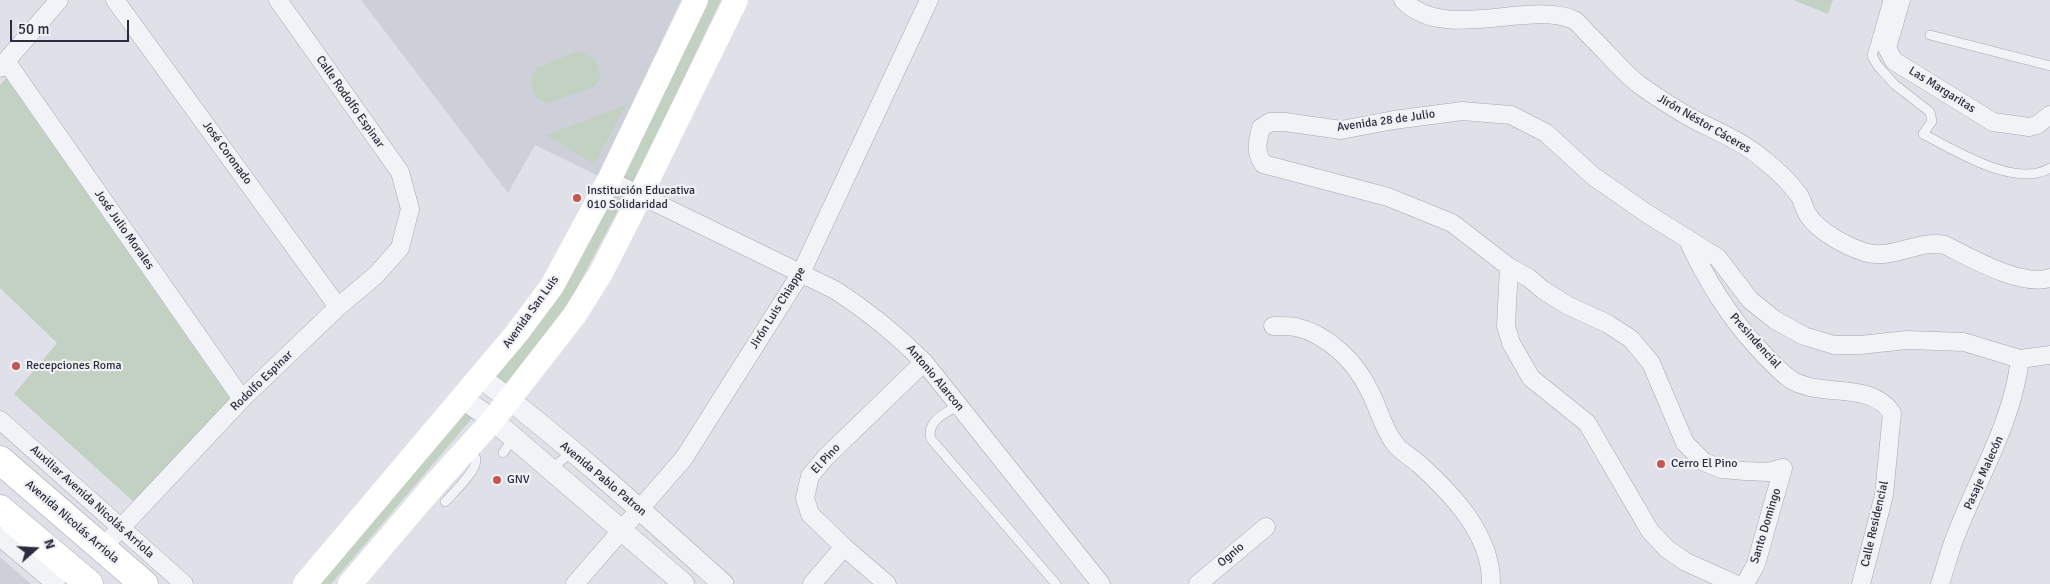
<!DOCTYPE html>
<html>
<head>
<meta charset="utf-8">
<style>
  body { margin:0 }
  #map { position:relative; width:2050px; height:584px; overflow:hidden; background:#e0e1e8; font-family:Signika,sans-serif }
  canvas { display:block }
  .north { position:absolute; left:10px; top:524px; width:50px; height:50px; -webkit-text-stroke:4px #eff1f5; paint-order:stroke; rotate:71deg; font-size:14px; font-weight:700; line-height:20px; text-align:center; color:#2a2d3d }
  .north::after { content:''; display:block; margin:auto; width:18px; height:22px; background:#2a2d3d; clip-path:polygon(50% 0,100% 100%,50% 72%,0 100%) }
  .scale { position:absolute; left:10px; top:20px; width:119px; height:22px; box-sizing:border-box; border:2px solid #2a2d3d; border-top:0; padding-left:6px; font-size:15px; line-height:18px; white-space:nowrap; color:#2a2d3d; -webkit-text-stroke:4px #eff1f5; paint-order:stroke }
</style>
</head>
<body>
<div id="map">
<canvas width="2050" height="584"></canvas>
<div class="north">N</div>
<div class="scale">50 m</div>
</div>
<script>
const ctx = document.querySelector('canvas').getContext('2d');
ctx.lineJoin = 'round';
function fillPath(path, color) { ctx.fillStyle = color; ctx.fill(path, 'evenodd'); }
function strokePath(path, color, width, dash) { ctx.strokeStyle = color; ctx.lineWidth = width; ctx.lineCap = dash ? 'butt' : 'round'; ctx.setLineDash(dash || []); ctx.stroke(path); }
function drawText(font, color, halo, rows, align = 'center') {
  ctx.font = font + ' Signika,sans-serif'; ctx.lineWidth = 4.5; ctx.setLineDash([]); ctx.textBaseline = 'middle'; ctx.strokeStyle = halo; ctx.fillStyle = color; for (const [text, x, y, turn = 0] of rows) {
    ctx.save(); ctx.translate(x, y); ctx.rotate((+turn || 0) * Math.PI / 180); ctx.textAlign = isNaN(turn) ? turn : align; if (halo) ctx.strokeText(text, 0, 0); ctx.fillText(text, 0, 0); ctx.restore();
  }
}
const built = new Path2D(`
  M361,0H681L598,176L535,145L508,193Z
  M0,557L31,584H0Z`);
const green = new Path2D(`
  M702,0H721L635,181H630L623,178Z
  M1793,0H1833L1828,14Z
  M579,51C593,52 601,67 600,80L594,87L548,103C531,100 526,78 538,67Z
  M6,78L230,399L134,502L14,394L57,343L0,288V85Z
  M626,105L594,164L546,135Z
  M614,195L620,197L623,201L570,301L509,383L499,386L493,374Z
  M465,411L473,417L331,584H317Z`);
const service = new Path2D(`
  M1888,0L1872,56L1878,66L1894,84L1930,112L1932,121L1923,134C1955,150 2015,189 2050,168
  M1930,35L2050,66
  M958,406C945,413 926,421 931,439L1056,584
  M503,453L513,438
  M551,469L572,452
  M445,502C453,493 477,471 476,459C475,455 473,450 471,447`);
const minor = new Path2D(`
  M115,0L338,307
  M1403,0C1444,43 1528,0 1574,20C1580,24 1585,31 1590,36C1607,52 1623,73 1641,86C1658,98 1675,109 1693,119C1716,131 1744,142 1764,160C1777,170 1789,182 1799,195C1803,201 1804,209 1808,215C1819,232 1846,246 1864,252C1892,261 1918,239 1945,245C1971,258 2021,287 2050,278
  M1901,0L1887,48L1894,61L1993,122L2029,127L2037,125L2050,115
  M6,61L242,399
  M0,68L59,0
  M609,180L835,290C868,311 896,334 924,362L1101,584
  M1687,238C1705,278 1727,314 1757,347C1767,358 1778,370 1790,379C1821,399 1870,380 1892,413L1884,495L1861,584
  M1509,267L1506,326L1511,343L1531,378L1587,423L1650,531L1667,549L1686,562L1735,584
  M1273,326C1281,326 1289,326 1296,327C1327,334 1356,362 1369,390C1379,408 1382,427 1395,444C1401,452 1411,457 1419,464C1452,494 1492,535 1491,584
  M0,420L184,584
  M1783,468L1768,472L1745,471L1722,469L1704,462L1685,443L1651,363L1631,339L1608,324L1567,305L1543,290L1529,278L1509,267L1452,223L1388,197L1263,164C1255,151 1257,142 1261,128L1270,122H1285L1341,130L1394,120L1462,111L1511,115L1546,133L1593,176L1646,213L1718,258L1750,300L1775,320L1804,336L1834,345H1860L1907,340L1964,342L2020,359L2050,355
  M0,537L56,584
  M102,548L242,399L338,307L376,275L400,248L410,209L400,172L278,0
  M575,584L684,458L801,273L929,0
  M812,584L844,547
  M887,584L844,547L810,514L805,498L810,476L825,458L924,362
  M1198,584L1266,527
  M1745,584L1756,564L1783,468
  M1940,584C1945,569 1949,554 1954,540C1977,479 2012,425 2020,359`);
const tertiary = new Path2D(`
  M480,377C565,441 644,513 723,584
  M462,398L493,420L684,584`);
const secondary = new Path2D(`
  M305,584L517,333L552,286L609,180L696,0
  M350,584L436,483L493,420L574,316L601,273L631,214L736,0`);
const primary = new Path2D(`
  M0,460L144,584
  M0,509L89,584`);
const markers = [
  [577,198,5,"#c15851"],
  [16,366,5,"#c15851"],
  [1661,464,5,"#c15851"],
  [497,480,5,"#c15851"]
];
const streetNames = [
  ["Las Margaritas",1942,90,32],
  ["Calle Rodolfo Espinar",350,102,55],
  ["Avenida 28 de Julio",1386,121,-8],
  ["Jirón Néstor Cáceres",1704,124,30],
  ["José Coronado",227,153,54],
  ["José Julio Morales",124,230,55],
  ["Jirón Luis Chiappe",778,308,-58],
  ["Avenida San Luis",531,312,-54],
  ["Presindencial",1755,341,48],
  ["Antonio Alarcon",935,378,50],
  ["Rodolfo Espinar",262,381,-44],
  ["El Pino",826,459,-47],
  ["Pasaje Malecón",1984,473,-66],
  ["Avenida Pablo Patron",603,479,40],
  ["Auxiliar Avenida Nicolás Arriola",92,502,42],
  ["Avenida Nicolás Arriola",72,522,41],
  ["Calle Residencial",1875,524,-77],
  ["Santo Domingo",1766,526,-73],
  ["Ognio",1231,555,-40]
];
const poiNames = [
  ["Institución Educativa",587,191],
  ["010 Solidaridad",587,205],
  ["Recepciones Roma",26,366],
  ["Cerro El Pino",1671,464],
  ["GNV",507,480]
];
fillPath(built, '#ced0d9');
fillPath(green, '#c3d1c2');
strokePath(service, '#a6a7b1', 10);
strokePath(minor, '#a6a7b1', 19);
strokePath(tertiary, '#a6a7b1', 22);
strokePath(primary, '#a1a4b2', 29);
strokePath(service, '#f2f3f6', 9);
strokePath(minor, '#f2f3f6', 18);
strokePath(tertiary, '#f2f3f6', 21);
strokePath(secondary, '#fff', 24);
strokePath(primary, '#fff', 28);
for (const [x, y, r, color] of markers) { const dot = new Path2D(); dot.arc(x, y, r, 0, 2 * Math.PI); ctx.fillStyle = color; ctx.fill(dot); strokePath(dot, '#eff1f5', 2); }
drawText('12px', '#2a2d3d', '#eff1f5', streetNames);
drawText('12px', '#2a2d3d', '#eff1f5', poiNames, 'left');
</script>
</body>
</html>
